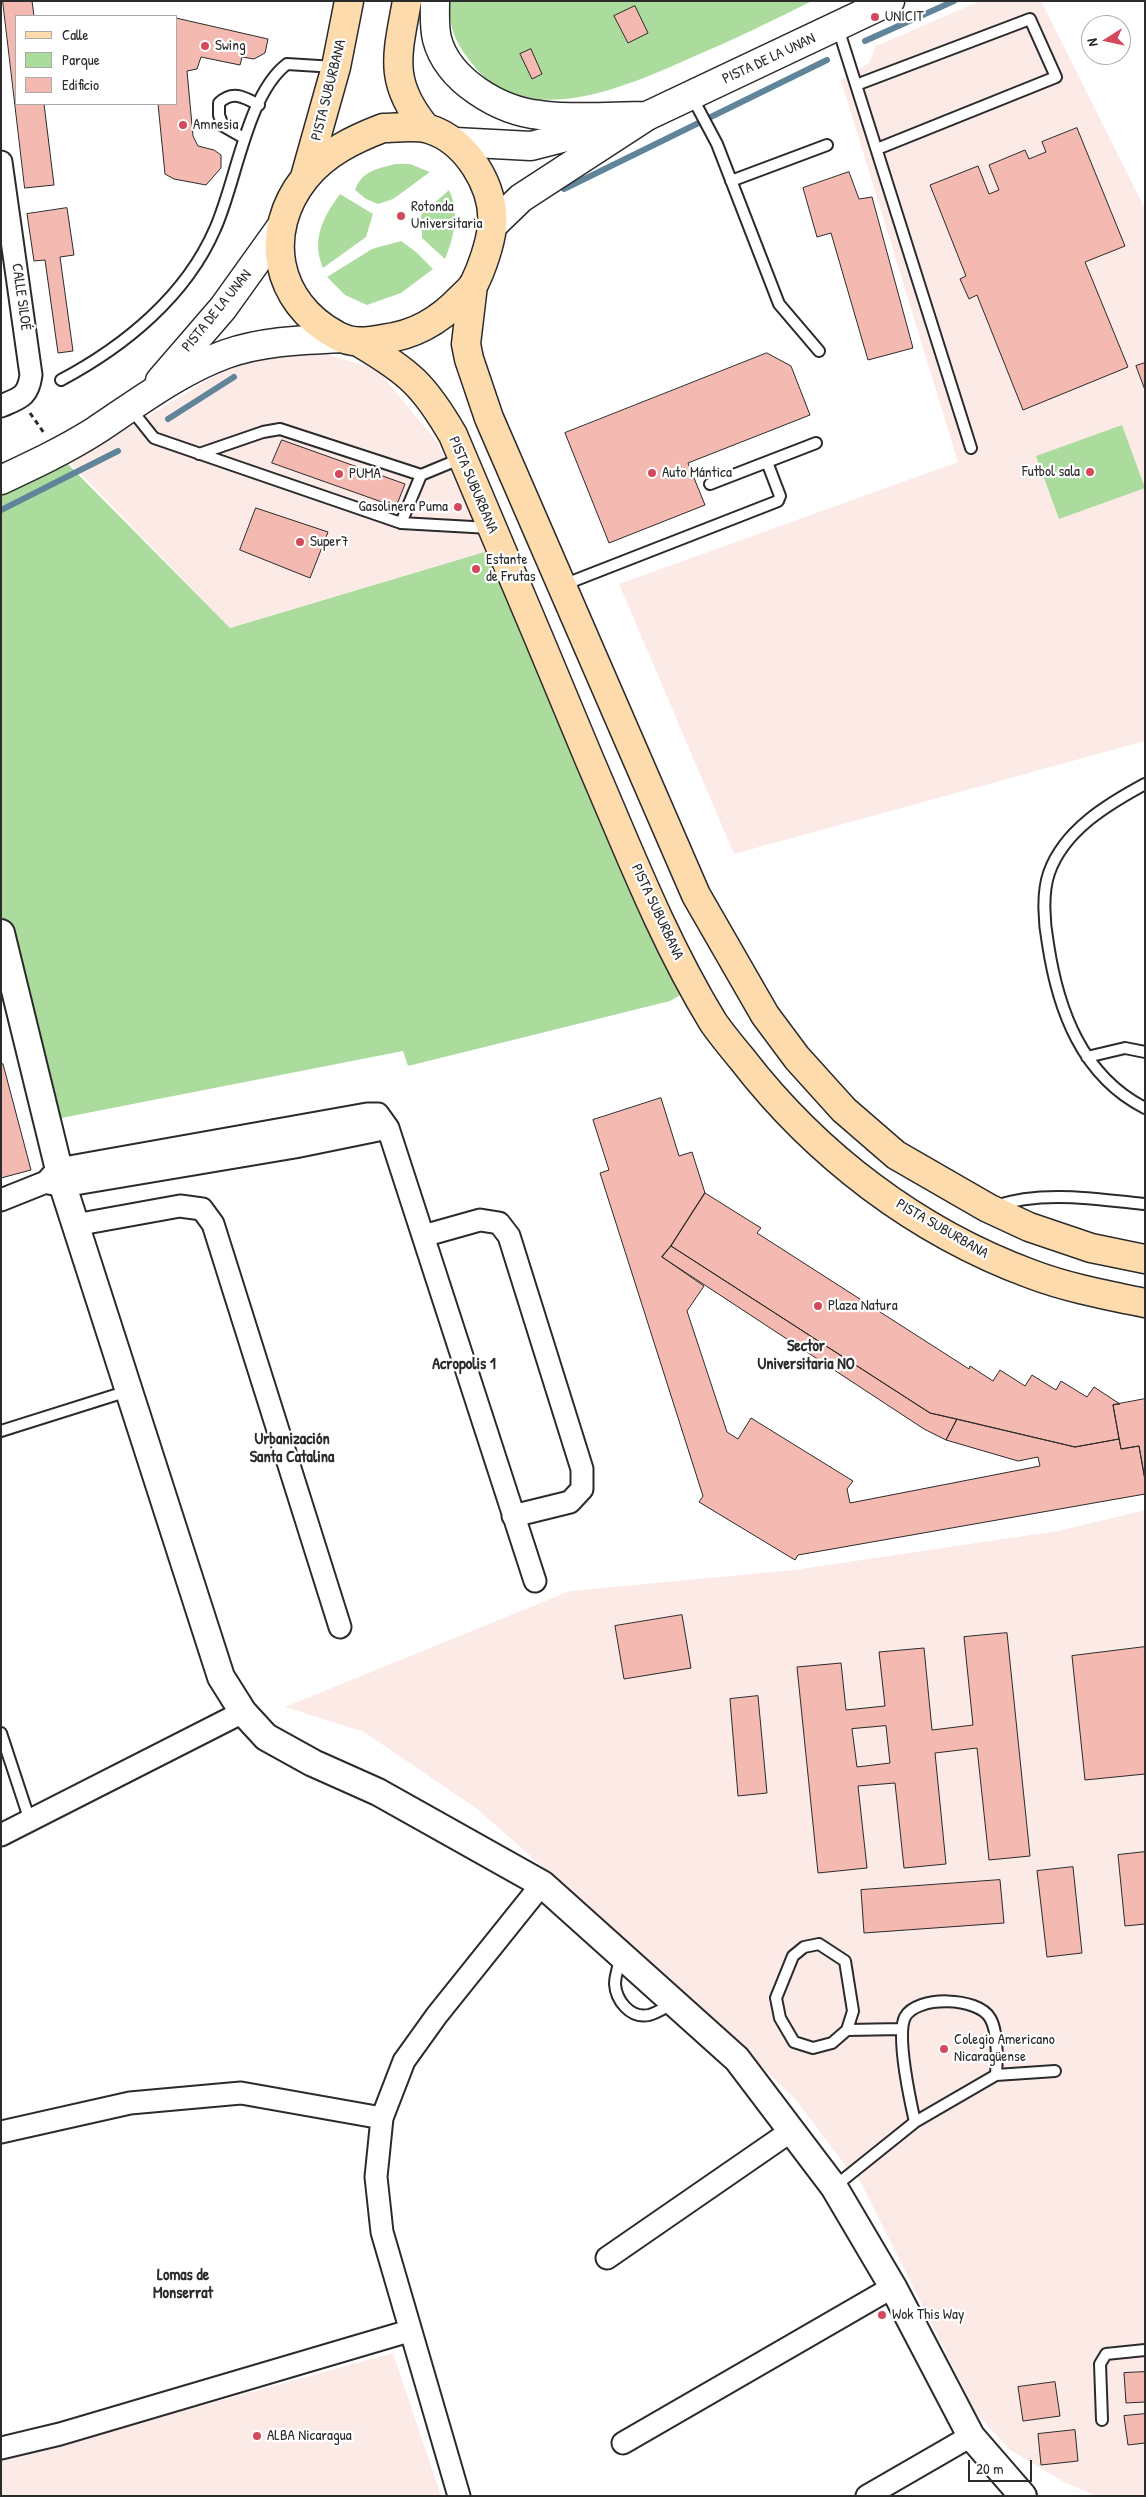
<!DOCTYPE html>
<html>
<head>
<meta charset="utf-8">
<style>
  body { margin:0 }
  #map { position:relative; width:1146px; height:2497px; overflow:hidden; background:#fff; font-family:"Patrick Hand",sans-serif }
  canvas { display:block }
  .frame { position:absolute; inset:0; border:2px solid #2b2b2b; pointer-events:none }
  .legend { position:absolute; left:15px; top:15px; width:162px; height:90px; box-sizing:border-box; background:#fff; border:1px solid #aaa; margin:0; padding:6px 9px; list-style:none; font-size:15px; color:#2b2b2b }
  .legend li { display:flex; align-items:center; gap:10px; height:25px }
  .legend b { width:25px; border:1px solid #aaa }
  .north { position:absolute; left:1081px; top:15px; width:50px; height:50px; box-sizing:border-box; background:#fff; border:1px solid #aaa; border-radius:50%; rotate:260deg; font-size:14px; font-weight:700; line-height:20px; text-align:center; color:#2b2b2b }
  .north::after { content:''; display:block; margin:auto; width:18px; height:22px; background:#d1495b; clip-path:polygon(50% 0,100% 100%,50% 72%,0 100%) }
  .scale { position:absolute; left:968px; top:2460px; width:64px; height:22px; box-sizing:border-box; border:2px solid #2b2b2b; border-top:0; padding-left:6px; font-size:15px; line-height:18px; white-space:nowrap; color:#2b2b2b; -webkit-text-stroke:4px #fff; paint-order:stroke }
</style>
</head>
<body>
<div id="map">
<canvas width="1146" height="2497"></canvas>
<div class="frame"></div>
<ul class="legend">
<li><b style="height:6px;background:#fddbac"></b>Calle</li>
<li><b style="height:14px;background:#abdc9d"></b>Parque</li>
<li><b style="height:14px;background:#f4b9b0"></b>Edificio</li>
</ul>
<div class="north">N</div>
<div class="scale">20 m</div>
</div>
<script>
const ctx = document.querySelector('canvas').getContext('2d');
ctx.lineJoin = 'round';
function fillPath(path, color) { ctx.fillStyle = color; ctx.fill(path, 'evenodd'); }
function strokePath(path, color, width, dash) { ctx.strokeStyle = color; ctx.lineWidth = width; ctx.lineCap = dash ? 'butt' : 'round'; ctx.setLineDash(dash || []); ctx.stroke(path); }
function drawText(font, color, halo, rows, align = 'center') {
  ctx.font = font + ' "Patrick Hand",sans-serif'; ctx.lineWidth = 4.5; ctx.setLineDash([]); ctx.textBaseline = 'middle'; ctx.strokeStyle = halo; ctx.fillStyle = color; for (const [text, x, y, turn = 0] of rows) {
    ctx.save(); ctx.translate(x, y); ctx.rotate((+turn || 0) * Math.PI / 180); ctx.textAlign = isNaN(turn) ? turn : align; if (halo) ctx.strokeText(text, 0, 0); ctx.fillText(text, 0, 0); ctx.restore();
  }
}
const built = new Path2D(`
  M980,1H1041L1145,209V741L734,854L619,584L958,462L841,80L869,63L876,46Z
  M318,352L377,369L437,442L488,551L230,628L70,463L236,363Z
  M1145,1510V2496H1097L1066,2483L1010,2450L976,2413L858,2177L852,2174L796,2100L692,1999L476,1808L364,1732L285,1707L570,1591L794,1570L1058,1531Z
  M393,2353L441,2496H1V2461Z`);
const green = new Path2D(`
  M449,1H812C774,20 735,39 695,56C634,83 527,134 474,66C455,42 450,32 449,1Z
  M395,164H410L430,172L393,199L378,204L366,199L355,190C362,171 376,169 395,164Z
  M449,190C460,213 454,237 445,259L422,238L421,215Z
  M340,194L373,214L366,237L323,268C311,240 323,217 340,194Z
  M401,241L416,252L433,269L401,293L367,305L345,295L327,277L372,249Z
  M1122,425L1145,488L1059,519L1036,456Z
  M57,453L230,628L488,551L694,987L670,1001L408,1066L403,1051L46,1121L1,933V480Z`);
const stream = new Path2D(`
  M865,41L954,1
  M564,189L827,60
  M168,419L234,377
  M1,510L118,451`);
const building = new Path2D(`
  M3,1H32L34,16H16V104H44L54,185L25,188Z
  M635,6L648,33L628,43L614,16Z
  M176,18L268,39L265,53L254,59L242,57L240,65L201,57L197,69L187,71L193,136L198,146L214,150L221,155V168L206,185L174,179L165,174L158,104H176Z
  M531,49L542,74L532,79L520,54Z
  M1077,128L1125,246L1085,262L1128,367L1023,410L977,295L969,299L960,279L966,276L930,185L978,166L989,194L999,190L989,165L1025,150L1029,159L1046,152L1042,142Z
  M849,172L859,199L872,197L913,348L868,360L831,233L817,237L803,188Z
  M67,208L74,255L60,257L73,351L58,353L45,260L34,261L27,214Z
  M767,353L791,366L810,415L688,463L705,505L609,543L565,433Z
  M1145,363V390L1136,366Z
  M282,440L405,484L396,507L272,463Z
  M256,508L328,532L310,578L240,550Z
  M3,1064L31,1170L1,1178V1065Z
  M661,1098L679,1156L692,1152L705,1193L671,1246L662,1257L704,1286L687,1311L727,1432L738,1439L751,1418L853,1481L847,1489L850,1503L1040,1466L1038,1457L1018,1461L946,1440L957,1419L1075,1447L1119,1439L1121,1449L1139,1446L1145,1480V1494L798,1555L795,1560L699,1502L703,1496L600,1173L609,1170L593,1120Z
  M705,1193L761,1228L757,1233L969,1369L970,1366L993,1381L1000,1370L1025,1386L1032,1375L1056,1390L1061,1381L1087,1397L1094,1387L1120,1404L1113,1405L1119,1439L1075,1447L930,1413L671,1246Z
  M671,1246L930,1413L957,1419L946,1440L924,1429L662,1257Z
  M1145,1399V1480L1139,1446L1121,1449L1113,1405Z
  M682,1615L691,1668L624,1679L615,1626Z
  M1007,1633L1030,1856L989,1860L977,1748L935,1753L946,1864L904,1868L895,1783L858,1786L867,1868L818,1873L797,1667L841,1663L846,1710L885,1706L879,1652L924,1648L932,1730L973,1725L964,1637ZM886,1726L890,1763L857,1767L852,1729Z
  M1145,1647V1774L1085,1780L1072,1656Z
  M758,1696L767,1793L738,1796L730,1699Z
  M1145,1852V1924L1125,1926L1118,1855Z
  M1073,1867L1082,1953L1047,1957L1037,1871Z
  M1000,1880L1004,1923L864,1933L861,1890Z
  M1145,2372V2402L1126,2403L1124,2373Z
  M1055,2382L1060,2416L1023,2421L1018,2387Z
  M1145,2414V2443L1128,2445L1124,2416Z
  M1075,2430L1078,2461L1041,2465L1038,2434Z`);
const path = new Path2D(`
  M30,413L44,433`);
const service = new Path2D(`
  M838,28L971,448
  M856,85L1030,19L1056,77L877,149
  M691,95L717,144L779,304L819,351
  M244,138L223,126L219,115V103C233,90 244,97 259,105
  M731,181L827,145
  M61,380C125,346 186,296 215,229C236,183 247,94 287,64L335,67
  M130,408L154,438L401,523L490,528
  M199,454L263,432L280,429L421,475L462,458
  M710,484L816,443
  M401,523L421,475
  M563,585L778,501L780,496L767,462
  M1145,784C1108,804 1064,830 1049,873C1042,893 1044,923 1048,944C1058,1010 1082,1076 1145,1108
  M1087,1057L1125,1048L1145,1052
  M995,1206C1042,1190 1096,1199 1145,1204
  M1,1431L128,1391
  M1,1733L30,1821
  M819,1944L845,1961L853,2011L847,2030L832,2043L813,2048L794,2042L780,2018L776,1998L793,1956L804,1947Z
  M621,1956C619,1965 615,1975 615,1984C616,2000 630,2019 649,2015C657,2013 666,2007 674,2003
  M847,2030L902,2029
  M915,2122C910,2100 896,2035 905,2017C917,1995 978,1997 990,2018C998,2031 997,2060 996,2075
  M834,2187L915,2122L996,2075L1055,2071
  M1102,2420L1100,2364L1106,2354L1145,2350`);
const minor = new Path2D(`
  M1,162L31,375C28,397 20,398 1,406
  M49,1183L63,1186L295,1147L388,1128
  M1,1200L46,1182L58,1169L367,1114H378L388,1128L535,1581
  M75,1225L180,1206L202,1209L213,1224L340,1627
  M423,1236L480,1220L499,1223L509,1236L582,1469V1489L570,1502L513,1516
  M1,1835L243,1712
  M1,2132L130,2103L241,2093L382,2118
  M607,2258L791,2131
  M623,2443L893,2287
  M1,2448L60,2434L409,2331
  M459,2496L382,2232L376,2177L382,2118L404,2061L437,2015L542,1884
  M867,2496L971,2436`);
const tertiary = new Path2D(`
  M1,933L63,1186L221,1677L243,1712L266,1737L313,1763L378,1792L542,1884L737,2059L834,2187L893,2287L971,2436L1023,2496`);
const secondary = new Path2D(`
  M435,1C435,14 434,27 437,39C448,81 500,111 540,115C575,120 612,116 647,116
  M455,142L531,146L609,126
  M492,226L521,198L647,116L890,1
  M160,381L223,308L281,227
  M1,480C33,465 65,450 95,431C136,404 179,371 226,354C263,341 303,340 342,338`);
const primary = new Path2D(`
  M407,1C397,56 388,82 426,128
  M383,128C397,128 416,125 429,129C466,140 496,187 492,227C490,244 482,268 474,284C471,289 465,294 461,298C439,321 415,335 383,339C366,342 351,344 336,335C275,302 262,232 305,178C325,153 354,139 383,128Z
  M305,177L336,67L349,1
  M473,285L466,344L469,359L489,418L696,895L765,1015L797,1058L844,1110L896,1155L988,1208L1029,1227L1091,1248L1145,1259
  M360,343C409,372 424,385 453,435C499,544 545,652 590,761C628,849 663,940 713,1022C722,1035 732,1047 742,1059C816,1155 917,1232 1031,1274C1068,1288 1106,1295 1145,1303`);
const markers = [
  [875,17,5,"#d1495b"],
  [205,46,5,"#d1495b"],
  [183,125,5,"#d1495b"],
  [401,216,5,"#d1495b"],
  [1090,472,5,"#d1495b"],
  [652,473,5,"#d1495b"],
  [339,474,5,"#d1495b"],
  [458,507,5,"#d1495b"],
  [300,542,5,"#d1495b"],
  [476,569,5,"#d1495b"],
  [818,1306,5,"#d1495b"],
  [944,2049,5,"#d1495b"],
  [882,2315,5,"#d1495b"],
  [257,2436,5,"#d1495b"]
];
const poiNames = [
  ["UNICIT",885,17],
  ["Swing",215,46],
  ["Amnesia",193,125],
  ["Rotonda",411,207],
  ["Universitaria",411,224],
  ["Futbol sala",1080,472,"right"],
  ["Auto Mántica",662,473],
  ["PUMA",349,474],
  ["Gasolinera Puma",448,507,"right"],
  ["Super7",310,542],
  ["Estante",486,560],
  ["de Frutas",486,577],
  ["Plaza Natura",828,1306],
  ["Colegio Americano",954,2040],
  ["Nicaragüense",954,2057],
  ["Wok This Way",892,2315],
  ["ALBA Nicaragua",267,2436]
];
const streetNames = [
  ["PISTA DE LA UNAN",769,59,-25],
  ["PISTA SUBURBANA",329,90,-76],
  ["CALLE SILOÉ",21,297,82],
  ["PISTA DE LA UNAN",217,311,-51],
  ["PISTA SUBURBANA",473,485,67],
  ["PISTA SUBURBANA",657,912,65],
  ["PISTA SUBURBANA",942,1229,30]
];
const neighbourhoodNames = [
  ["Sector",806,1347],
  ["Universitaria NO",806,1365],
  ["Acropolis 1",464,1365],
  ["Urbanización",292,1440],
  ["Santa Catalina",292,1458],
  ["Lomas de",183,2276],
  ["Monserrat",183,2294]
];
fillPath(built, '#fceae7');
fillPath(green, '#abdc9d');
strokePath(stream, '#60859a', 6);
fillPath(building, '#f4b9b0');
strokePath(building, '#2b2b2b', 1);
strokePath(service, '#2b2b2b', 14);
strokePath(minor, '#2b2b2b', 25);
strokePath(tertiary, '#2b2b2b', 30);
strokePath(secondary, '#2b2b2b', 31);
strokePath(primary, '#2b2b2b', 31);
strokePath(path, '#2b2b2b', 3, [5, 4]);
strokePath(service, '#fff', 10);
strokePath(minor, '#fff', 21);
strokePath(tertiary, '#fff', 26);
strokePath(secondary, '#fff', 28);
strokePath(primary, '#fddbac', 28);
for (const [x, y, r, color] of markers) { const dot = new Path2D(); dot.arc(x, y, r, 0, 2 * Math.PI); ctx.fillStyle = color; ctx.fill(dot); strokePath(dot, '#fff', 2); }
drawText('15px', '#2b2b2b', '#fff', poiNames, 'left');
drawText('15px', '#2b2b2b', '#fff', streetNames);
drawText('bold 16px', '#2b2b2b', '#fff', neighbourhoodNames);
</script>
</body>
</html>
